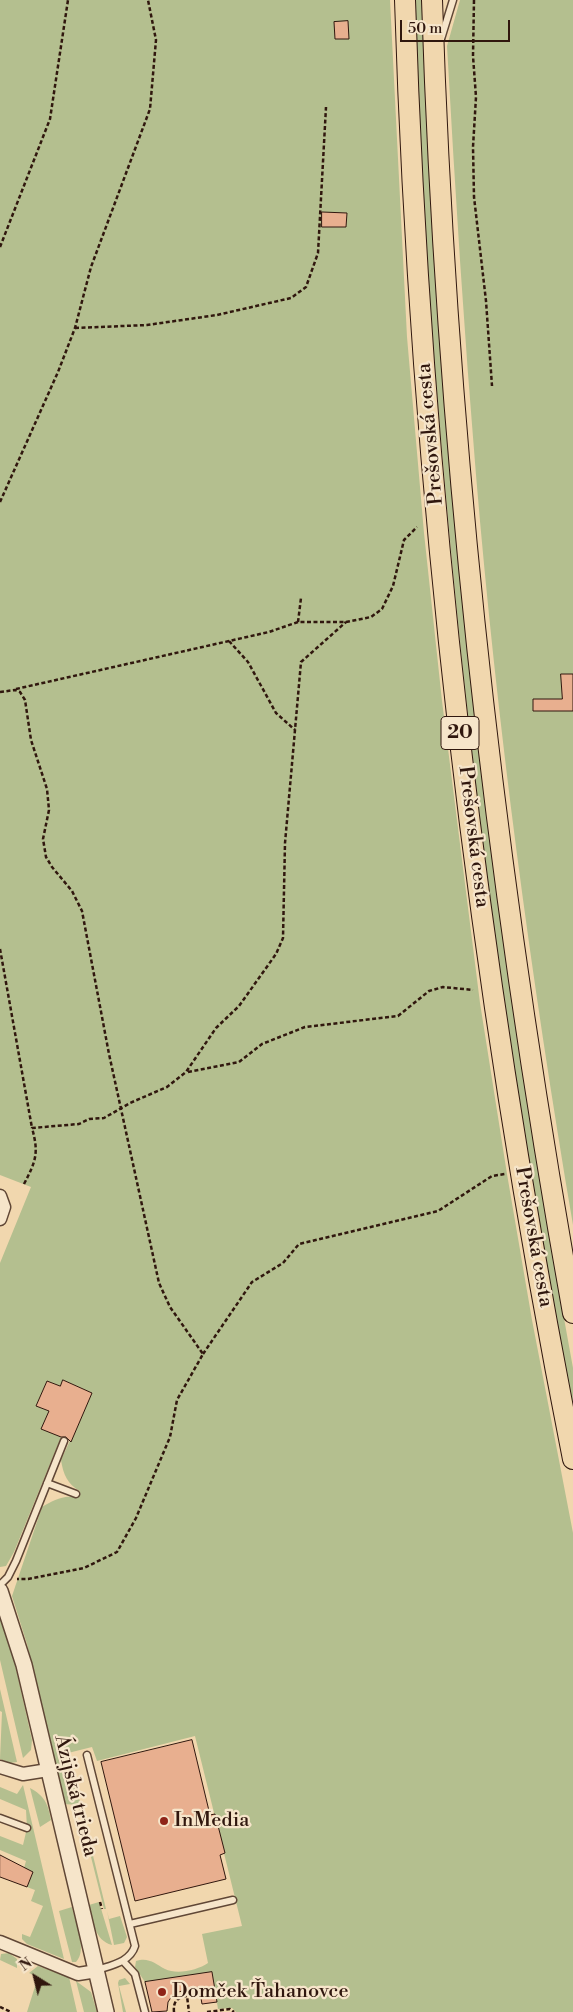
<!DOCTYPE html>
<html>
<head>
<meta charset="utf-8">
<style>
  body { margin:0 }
  #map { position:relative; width:573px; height:2012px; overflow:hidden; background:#f1d7ae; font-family:"Libre Bodoni",serif }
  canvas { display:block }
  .north { position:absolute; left:10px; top:1952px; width:50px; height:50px; -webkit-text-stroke:4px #f6e5ca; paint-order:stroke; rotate:324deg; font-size:14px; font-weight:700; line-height:20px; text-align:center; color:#30170e }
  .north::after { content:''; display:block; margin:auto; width:18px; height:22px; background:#30170e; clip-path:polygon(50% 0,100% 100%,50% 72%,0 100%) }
  .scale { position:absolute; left:400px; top:20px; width:110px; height:22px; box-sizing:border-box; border:2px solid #30170e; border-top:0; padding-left:6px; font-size:15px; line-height:18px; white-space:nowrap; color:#30170e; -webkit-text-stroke:4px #f6e5ca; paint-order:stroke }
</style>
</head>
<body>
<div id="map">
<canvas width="573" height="2012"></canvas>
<div class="north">N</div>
<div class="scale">50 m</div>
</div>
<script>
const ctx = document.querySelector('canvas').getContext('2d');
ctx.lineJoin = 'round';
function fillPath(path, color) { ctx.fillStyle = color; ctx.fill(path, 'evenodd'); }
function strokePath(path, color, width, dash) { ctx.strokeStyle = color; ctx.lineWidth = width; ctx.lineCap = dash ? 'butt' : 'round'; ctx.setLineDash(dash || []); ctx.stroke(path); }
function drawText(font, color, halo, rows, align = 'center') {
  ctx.font = font + ' "Libre Bodoni",serif'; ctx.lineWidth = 4.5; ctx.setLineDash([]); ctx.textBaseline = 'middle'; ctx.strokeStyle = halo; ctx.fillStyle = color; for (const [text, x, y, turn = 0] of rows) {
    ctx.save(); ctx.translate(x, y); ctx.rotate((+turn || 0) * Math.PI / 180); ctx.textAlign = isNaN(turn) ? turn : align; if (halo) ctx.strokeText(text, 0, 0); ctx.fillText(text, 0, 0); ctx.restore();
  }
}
const green = new Path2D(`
  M0,0H390L407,337L424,533L442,701L480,1003L507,1174L532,1320L573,1533V2012H236L232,2008L218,2009L212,1972L145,1982L135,1967L136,1961C149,1957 155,1964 165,1969C177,1975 198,1970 208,1963L202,1934L242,1926L195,1736L97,1761L92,1747L68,1753L106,1909H104L78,1805L64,1804L27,1644L12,1596L42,1507C53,1501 64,1494 77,1498L80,1491C68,1485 63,1474 61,1460L92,1393L63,1380L60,1386L47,1381L36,1406L49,1411L42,1429L61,1437L14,1552L6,1566L0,1567V1263L31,1187L0,1175Z
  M415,0H423L431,207L445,404L509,981L546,1219L573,1368V1408C516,1114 475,817 448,519C439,415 429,311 423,207C420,138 418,69 415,0Z
  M460,0H573V1225C531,977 497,726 476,475C464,332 455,189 447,46Z
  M0,1616L14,1660L32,1740L31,1750L23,1758L0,1660Z
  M0,1689L17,1762L10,1763L0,1759L2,1712L0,1711Z
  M23,1785L64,1959L27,1944L22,1939V1934L30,1937L43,1906L31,1901L35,1890L27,1887L33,1872L24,1868L26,1861L0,1850V1836L23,1845L27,1828L26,1810L0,1799V1787L17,1794Z
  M30,1788C45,1796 48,1804 51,1820L40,1827Z
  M99,1902L112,1945C94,1940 93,1921 89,1905Z
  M72,1907C75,1922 88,1950 76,1962H72L59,1911Z
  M107,1911L109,1919L120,1916L127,1937L124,1943L114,1945Z
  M9,1953L17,1959V1968L0,1960L1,1954Z
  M38,1966L69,1977L77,2012H27L38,1977L29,1973Z
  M125,1978L130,1984L119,1986L126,2012H123L118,1983L119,1980Z
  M76,1981L91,1992L97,2012H84Z`);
const building = new Path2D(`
  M348,21L349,39H335L334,22Z
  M322,212L347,213L346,227H322Z
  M561,674H573V711H533V699H562Z
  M63,1380L92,1393L71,1442L66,1437H61L41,1429L49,1411L36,1406L47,1381L60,1386Z
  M192,1740L210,1815L215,1814L225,1853L220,1855L226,1879L135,1901L101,1762Z
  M0,1855L33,1872L27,1887L0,1877Z
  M212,1972L217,2002L202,2004L199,1987L174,1993L168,2002L167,2011L152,2012L145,1982Z`);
const path = new Path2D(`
  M474,0L473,56L476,97L473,147L474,197L486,301L492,386
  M0,247L50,119L68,0
  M75,328L147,325L217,315L291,298L306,287L318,253L326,107
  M0,502L58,372L75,328L91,267L150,109L156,40L148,0
  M298,622L301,598
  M229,641L248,662L276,713L295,730
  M16,689L269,632L298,622H346L371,617L382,609L393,586L404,540L417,527
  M0,692L15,690L20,692L25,700L31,740L47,789L49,810L43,839L46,857L52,867L72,891L82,911L109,1054L159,1283L170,1307L203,1354L177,1400L170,1437L136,1518L117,1552L84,1568L28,1579H17
  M0,949L32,1128
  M188,1072L239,1062L262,1044L305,1027L398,1016L429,991L443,987L473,990
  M24,1184C36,1161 39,1153 32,1128L79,1124L89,1119L104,1118L130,1103L167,1087L186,1072L216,1028L239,1006L276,954L283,938L285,843L301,662L346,622
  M203,1354L252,1282L283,1263L299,1244L438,1211L492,1176L505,1174
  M100,1902L102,1909
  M0,2007L11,2012
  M174,2012C173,2002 177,1997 187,1996L189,2012
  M207,2012L230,2009L234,2012`);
const service = new Path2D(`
  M441,39L453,0
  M47,1483L76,1494
  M0,1585L8,1577L16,1561L64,1441
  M87,1755L135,1946C130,1962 112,1965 97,1970
  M0,1818L27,1828
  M130,1924L233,1900
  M123,1961L135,1974L145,2012`);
const minor = new Path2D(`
  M0,1196L4,1207L0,1219
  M0,1767L23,1774L48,1770
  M0,1942L78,1974L97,1971`);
const tertiary = new Path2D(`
  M0,1591L24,1665L106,2012`);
const trunk = new Path2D(`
  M405,0C420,486 478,982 573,1459
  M432,0C446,440 495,880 573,1313`);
const markers = [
  [164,1821,5,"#8f2418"],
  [162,1992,5,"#8f2418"]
];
const shields = [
  [460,733,38]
];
const shieldNames = [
  ["20",460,733]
];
const streetNames = [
  ["Prešovská cesta",431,434,-95],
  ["Prešovská cesta",473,837,83],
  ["Prešovská cesta",533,1237,80],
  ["Ázijská trieda",75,1796,76]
];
const poiNames = [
  ["InMedia",174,1821],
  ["Domček Ťahanovce",172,1992]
];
fillPath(green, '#b4bf8f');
fillPath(building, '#e8af8f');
strokePath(building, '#30170e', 1);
strokePath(service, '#604736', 9);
strokePath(minor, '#604736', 15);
strokePath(tertiary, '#604736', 18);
strokePath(trunk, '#30170e', 22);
strokePath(path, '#30170e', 2.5, [4, 2.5]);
strokePath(service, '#f6e5ca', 6);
strokePath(minor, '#f6e5ca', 12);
strokePath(tertiary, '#f6e5ca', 15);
strokePath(trunk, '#f1d7ae', 20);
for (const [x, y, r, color] of markers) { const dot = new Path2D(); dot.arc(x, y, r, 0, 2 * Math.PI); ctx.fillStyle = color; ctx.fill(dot); strokePath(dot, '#f6e5ca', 2); }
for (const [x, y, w] of shields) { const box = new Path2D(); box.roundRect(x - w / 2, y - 16.5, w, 33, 4); ctx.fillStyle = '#f6e5ca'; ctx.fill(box); strokePath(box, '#30170e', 1); }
drawText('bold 19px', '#30170e', null, shieldNames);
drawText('20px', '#30170e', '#f6e5ca', streetNames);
drawText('20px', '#30170e', '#f6e5ca', poiNames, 'left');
</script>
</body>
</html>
